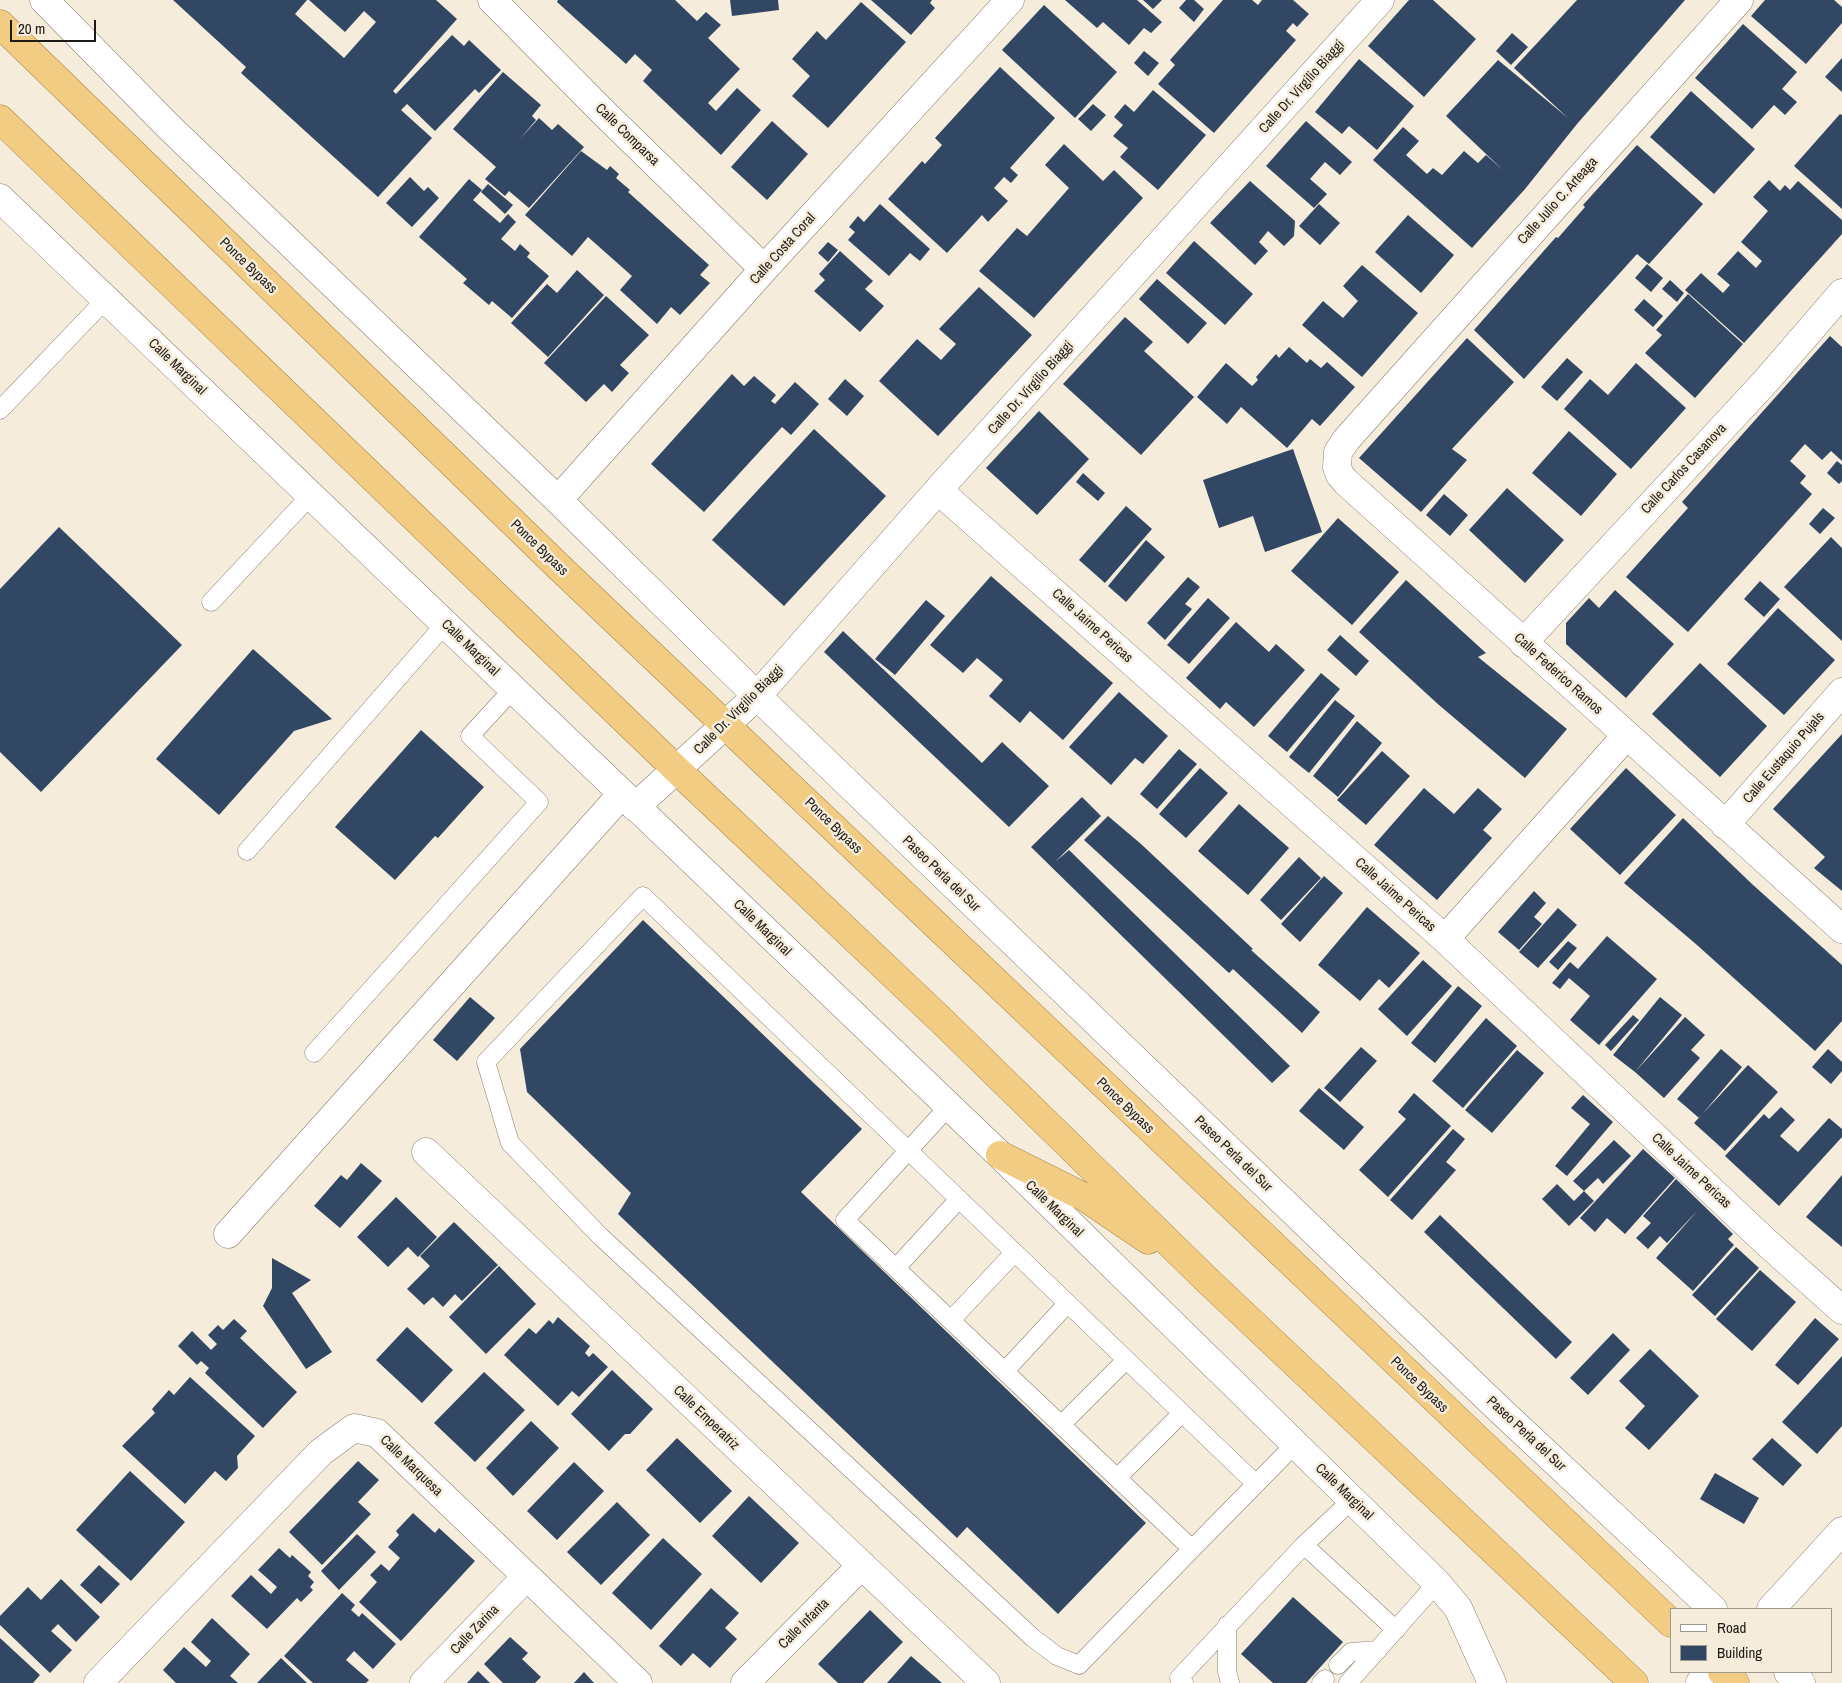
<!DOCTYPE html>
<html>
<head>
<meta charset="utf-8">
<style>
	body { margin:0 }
	#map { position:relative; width:1842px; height:1683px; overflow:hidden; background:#f5ecdc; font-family:"Archivo Narrow",sans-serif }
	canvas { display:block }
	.legend { position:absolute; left:1670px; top:1608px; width:162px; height:65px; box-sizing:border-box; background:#f5ecdc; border:1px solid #9f988c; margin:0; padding:6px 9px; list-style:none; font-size:15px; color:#1e1a15 }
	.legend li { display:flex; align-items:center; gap:10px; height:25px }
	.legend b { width:25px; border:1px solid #9f988c }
	.scale { position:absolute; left:10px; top:20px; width:86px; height:22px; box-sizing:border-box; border:2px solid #1e1a15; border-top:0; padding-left:6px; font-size:15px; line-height:18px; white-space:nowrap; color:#1e1a15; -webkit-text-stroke:4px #f5ecdc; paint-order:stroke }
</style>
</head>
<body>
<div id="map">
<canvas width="1842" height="1683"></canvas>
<ul class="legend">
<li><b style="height:6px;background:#fff"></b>Road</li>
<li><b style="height:14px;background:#314763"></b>Building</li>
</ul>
<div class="scale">20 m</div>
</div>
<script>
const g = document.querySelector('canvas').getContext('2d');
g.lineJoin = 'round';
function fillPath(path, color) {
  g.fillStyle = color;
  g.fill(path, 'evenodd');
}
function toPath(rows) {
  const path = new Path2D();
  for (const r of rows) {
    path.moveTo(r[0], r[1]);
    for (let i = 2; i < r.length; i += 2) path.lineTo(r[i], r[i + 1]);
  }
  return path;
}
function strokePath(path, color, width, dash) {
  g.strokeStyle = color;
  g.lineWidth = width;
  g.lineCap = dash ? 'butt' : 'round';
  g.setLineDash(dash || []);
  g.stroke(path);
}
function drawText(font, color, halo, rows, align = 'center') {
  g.font = font + ' "Archivo Narrow",sans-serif';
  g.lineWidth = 5;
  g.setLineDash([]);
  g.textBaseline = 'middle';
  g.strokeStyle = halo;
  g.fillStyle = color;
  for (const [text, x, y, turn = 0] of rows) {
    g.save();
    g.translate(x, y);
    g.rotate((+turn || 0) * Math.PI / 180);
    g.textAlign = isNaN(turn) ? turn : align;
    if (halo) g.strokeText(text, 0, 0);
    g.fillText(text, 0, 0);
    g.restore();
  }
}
const building = toPath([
	[173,0,307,0,295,14,344,58,376,22,364,11,345,32,309,0,436,0,457,19,393,91,396,94,452,35,464,46,469,40,501,70,479,93,475,89,435,131,407,104,401,110,432,138,378,197,241,73,246,67],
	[558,0,675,0,697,21,706,12,721,25,708,38,740,69,708,103,716,111,737,88,761,110,721,155,643,81,652,70,635,54,626,64,557,2],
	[730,0,778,0,779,10,732,16],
	[871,0,932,0,930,3,935,8,911,35],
	[1065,0,1137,0,1162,22,1151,33,1144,28,1129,45,1103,22,1097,28],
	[1143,0,1162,0,1153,9],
	[1186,0,1194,0,1204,9,1194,22,1179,8],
	[1223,0,1252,0,1258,5,1262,0,1293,0,1309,14,1297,27,1293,23,1286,31,1296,40,1214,133,1158,84,1175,65,1170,60],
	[1409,0,1433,0,1476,39,1424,97,1368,46],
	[1577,0,1685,0,1577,124,1525,189,1472,248,1373,160,1403,127,1419,141,1406,155,1427,174,1433,168,1442,175,1464,151,1478,163,1486,155,1504,171,1446,116,1498,60,1568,118,1514,68],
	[1765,0,1834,0,1842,7,1842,23,1806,64,1751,16],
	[861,2,906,42,828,128,792,96,810,76,792,59,817,31,826,40],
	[1044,5,1117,72,1075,118,1002,50],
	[1743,24,1797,72,1782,89,1797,102,1785,115,1774,105,1752,129,1695,78],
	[1512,33,1528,47,1511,65,1496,51],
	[1144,51,1159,63,1148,76,1134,63],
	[1842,58,1842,92,1825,77],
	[1359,59,1414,106,1377,150,1349,126,1342,134,1315,112],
	[1000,67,1055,118,1010,168,1018,175,1011,183,1004,177,994,188,1008,201,988,222,982,215,947,253,888,199,922,161,925,164,942,145,935,138],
	[503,72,541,105,532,116,536,120,520,139,539,118,552,130,558,124,584,147,529,208,509,191,505,196,485,179,496,167,453,129],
	[1153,90,1206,135,1158,190,1120,157,1128,148,1113,136,1123,125,1114,117,1125,104,1134,112],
	[1691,91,1755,149,1714,194,1650,137],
	[1093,104,1106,115,1091,131,1078,119],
	[1840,114,1842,115,1842,209,1794,166],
	[772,121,808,154,767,200,731,167],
	[1306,121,1352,162,1340,175,1325,162,1310,179,1327,194,1314,208,1266,166],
	[1064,144,1103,181,1114,170,1143,198,1034,318,979,271,1017,228,1027,236,1069,188,1045,165],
	[1637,145,1703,204,1649,264,1637,254,1524,379,1474,330,1556,237,1558,238,1585,207,1583,205],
	[581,151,607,170,610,166,619,174,616,178,630,190,628,192,709,265,700,275,710,283,680,315,671,307,657,324,620,290,632,276,588,237,572,256,525,215],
	[410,177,424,191,428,187,439,198,412,227,386,203],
	[469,179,482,190,473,200,500,223,508,214,516,222,501,239,515,251,520,244,530,253,527,257,549,276,512,318,492,301,489,305,463,283,467,279,419,237],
	[1769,180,1780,191,1785,185,1790,190,1798,181,1842,220,1842,234,1744,343,1685,290,1701,273,1723,293,1730,285,1717,274,1738,251,1756,268,1762,261,1741,242,1768,211,1753,197],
	[1250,181,1295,221,1294,236,1284,246,1268,231,1259,242,1268,251,1255,265,1210,223],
	[488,184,513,205,505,214,481,192],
	[880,204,930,249,920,261,910,253,889,276,848,240,855,232,849,227,858,216,864,222],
	[1319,204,1340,223,1320,245,1299,226],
	[1408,215,1454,255,1421,293,1375,252],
	[1194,241,1253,294,1225,325,1166,273],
	[828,242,838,250,828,262,818,253],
	[840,251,873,281,865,289,884,306,860,332,814,291,825,280,819,274],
	[1647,264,1663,278,1651,292,1635,278],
	[1362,265,1418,313,1362,377,1302,325,1323,301,1343,318,1358,301,1343,286],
	[577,270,604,295,548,357,511,323,547,284,557,293],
	[1157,279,1207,323,1188,344,1139,299],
	[1670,280,1684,293,1677,302,1662,289],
	[979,287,1032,335,938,436,879,381,917,339,941,360,956,344,939,329],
	[1688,294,1743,344,1695,398,1645,353,1662,335,1656,330],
	[606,296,649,335,620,365,629,373,612,392,604,384,586,402,544,363],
	[1644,299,1663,316,1653,327,1634,310],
	[1125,317,1153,342,1144,351,1194,397,1141,455,1063,384],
	[1830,336,1842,347,1842,461,1831,451,1822,460,1805,444,1790,461,1806,476,1800,483,1812,494,1688,632,1626,577,1688,508,1682,502],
	[1467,338,1514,382,1452,449,1467,460,1421,512,1359,458],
	[1289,347,1307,363,1310,359,1321,368,1327,362,1355,387,1320,426,1312,419,1287,448,1241,407,1227,424,1197,397,1226,363,1252,386,1258,380,1256,377,1276,354,1279,358],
	[1567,358,1583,372,1557,401,1541,387],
	[1636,363,1686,408,1631,469,1564,409,1590,379,1608,395],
	[732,374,744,386,754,376,776,395,771,401,775,404,795,382,819,404,791,435,782,427,704,512,651,464],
	[845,379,864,396,847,416,828,399],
	[1039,411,1089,459,1037,515,986,468],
	[814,429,886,496,784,606,712,540],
	[1569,431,1617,474,1581,516,1532,473],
	[1293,449,1322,532,1265,552,1253,516,1219,528,1203,480],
	[1837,461,1842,465,1842,481,1839,484,1827,473],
	[1083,473,1105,493,1098,501,1076,482],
	[1507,488,1564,540,1525,583,1469,530],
	[1444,494,1468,515,1450,536,1426,515],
	[1126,506,1152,529,1105,583,1079,560],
	[1823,508,1835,518,1820,534,1809,524],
	[1338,518,1399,572,1352,625,1291,571],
	[59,527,182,645,41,792,0,752,0,589],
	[1831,537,1842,548,1842,641,1784,587],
	[1146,540,1165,557,1126,602,1108,586],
	[991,576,1113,683,1063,740,1030,711,1020,723,989,696,1003,680,977,658,963,673,930,645],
	[1188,577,1200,587,1185,604,1192,609,1165,640,1147,623],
	[1406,580,1486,653,1478,657,1567,729,1525,778,1439,705,1359,632],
	[1760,581,1780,599,1764,617,1744,599],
	[1615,590,1674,644,1626,698,1566,644,1566,623,1589,598,1599,608],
	[1208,598,1230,618,1189,664,1167,645],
	[926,600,945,616,895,675,875,659],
	[1778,608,1835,660,1784,715,1727,664],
	[1236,622,1269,652,1276,644,1305,670,1254,727,1226,702,1220,709,1186,678],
	[843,631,982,763,1002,742,1049,786,1009,827,824,652],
	[1340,635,1369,661,1356,676,1327,650],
	[253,649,332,719,294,731,219,815,156,759],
	[1700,663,1767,726,1720,777,1652,714],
	[1321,673,1340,689,1287,752,1268,736],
	[1119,692,1168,736,1143,764,1135,758,1111,785,1069,747],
	[1335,700,1355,716,1309,773,1289,757],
	[1357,721,1382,743,1338,797,1313,776],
	[421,730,484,787,438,838,435,836,395,880,335,827],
	[1842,734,1842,891,1814,868,1825,857,1773,809],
	[1179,749,1197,764,1157,809,1140,794],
	[1382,751,1410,776,1366,825,1337,800],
	[1200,768,1228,793,1186,838,1159,814],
	[1626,768,1676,815,1620,875,1570,829],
	[1424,788,1454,814,1478,788,1502,809,1483,830,1492,838,1437,900,1374,845],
	[1082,797,1101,816,1055,862,1069,850,1290,1066,1272,1083,1031,847],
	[1239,804,1289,848,1248,895,1198,851],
	[1108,816,1141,844,1253,949,1251,950,1320,1012,1302,1033,1233,969,1229,973,1084,840],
	[1683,818,1752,884,1842,965,1842,1021,1815,1051,1697,945,1624,883],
	[1299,857,1321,878,1281,920,1260,900],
	[1324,876,1343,893,1300,942,1281,924],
	[1534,891,1546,903,1534,917,1542,924,1519,950,1498,932],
	[1367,907,1420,953,1389,988,1379,979,1360,1001,1318,965],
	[1558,908,1577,925,1538,968,1519,952],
	[643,920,862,1129,801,1192,1146,1523,1058,1614,967,1527,957,1538,618,1214,631,1193,527,1092,520,1049],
	[1607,936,1657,979,1599,1045,1570,1020,1590,996,1569,978,1560,989,1552,983,1570,962,1578,969],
	[1568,941,1577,948,1558,970,1549,962],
	[1423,960,1452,986,1407,1036,1378,1009],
	[1458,986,1482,1006,1435,1063,1411,1043],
	[470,997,495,1018,457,1061,433,1040],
	[1660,997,1682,1015,1635,1072,1613,1055],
	[1633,1015,1639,1020,1611,1051,1605,1045],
	[1685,1017,1705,1035,1691,1050,1700,1058,1664,1098,1635,1072],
	[1486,1018,1517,1046,1463,1108,1432,1081],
	[1361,1047,1377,1061,1340,1102,1324,1088],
	[1721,1049,1742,1067,1699,1118,1677,1099],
	[1828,1049,1842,1062,1842,1071,1831,1084,1812,1067],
	[1517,1050,1544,1073,1492,1133,1465,1110],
	[1748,1065,1778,1092,1725,1151,1694,1123],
	[1319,1088,1364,1127,1344,1150,1299,1111],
	[1414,1093,1451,1126,1388,1197,1359,1170,1406,1119,1398,1112],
	[1583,1095,1613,1122,1567,1176,1555,1166,1590,1124,1571,1108],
	[1781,1107,1795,1120,1780,1136,1798,1152,1829,1118,1842,1129,1842,1137,1779,1206,1725,1156,1764,1114,1769,1119],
	[1453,1129,1465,1139,1446,1162,1456,1170,1412,1220,1390,1200],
	[1614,1140,1631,1156,1603,1184,1598,1178,1584,1191,1573,1181],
	[1643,1149,1675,1178,1625,1234,1607,1218,1595,1232,1580,1218],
	[361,1163,382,1181,340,1228,314,1206,341,1175,347,1180],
	[1842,1175,1842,1247,1806,1217],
	[1676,1179,1733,1234,1728,1239,1734,1245,1693,1291,1656,1258,1698,1210,1667,1243,1660,1236,1648,1249,1636,1238,1651,1223,1643,1216],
	[1557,1184,1574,1201,1584,1191,1594,1201,1569,1226,1542,1199],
	[396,1197,437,1237,418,1257,408,1247,388,1267,357,1237],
	[1440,1215,1572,1342,1556,1359,1424,1232],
	[454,1222,498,1265,462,1301,455,1294,443,1307,433,1297,424,1305,407,1289,430,1266,420,1256],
	[1736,1247,1759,1268,1715,1316,1692,1295],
	[272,1258,311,1280,292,1293,332,1352,306,1369,263,1306,272,1288],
	[499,1266,536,1304,486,1354,449,1317],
	[1760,1270,1796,1302,1752,1351,1716,1319],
	[558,1317,590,1346,585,1353,589,1357,593,1353,608,1367,579,1397,572,1391,558,1406,504,1355,529,1328,536,1334,549,1320,553,1324],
	[1815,1318,1839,1339,1798,1385,1775,1365],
	[234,1319,247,1331,240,1338,297,1392,263,1428,205,1373,209,1368,201,1361,197,1365,178,1346,192,1331,211,1350,217,1344,208,1335,218,1325,223,1330],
	[407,1327,453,1370,422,1403,376,1360],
	[1613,1333,1630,1350,1588,1395,1570,1378],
	[1650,1349,1699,1396,1649,1450,1625,1428,1645,1406,1619,1381],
	[1842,1356,1842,1426,1817,1454,1782,1422],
	[612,1370,653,1409,630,1434,625,1434,609,1451,571,1414],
	[484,1372,525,1410,475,1462,434,1423],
	[190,1377,255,1436,237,1456,238,1468,226,1481,215,1471,185,1504,122,1446,155,1413,152,1409,169,1390,174,1395],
	[531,1421,559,1448,513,1496,486,1468],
	[677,1438,732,1491,700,1523,646,1470],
	[1772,1438,1802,1465,1783,1486,1752,1459],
	[358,1461,379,1480,358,1502,371,1514,322,1565,289,1532],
	[574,1462,604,1491,557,1540,527,1511],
	[130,1471,185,1522,131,1581,76,1530],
	[1715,1473,1759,1498,1744,1524,1700,1499],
	[749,1496,799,1543,761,1583,712,1536],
	[617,1502,650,1535,601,1585,567,1552],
	[413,1513,435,1533,439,1528,475,1561,401,1641,359,1602,377,1582,370,1575,381,1564,389,1571,400,1558,388,1547,399,1535,396,1531],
	[357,1534,376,1552,339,1590,321,1571],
	[663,1538,702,1574,651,1630,612,1593],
	[279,1548,290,1558,292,1555,311,1572,308,1576,314,1582,310,1587,313,1590,301,1602,297,1598,267,1629,231,1596,251,1575,271,1594,277,1587,258,1570],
	[99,1565,120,1584,101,1604,80,1585],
	[61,1579,100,1617,76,1642,58,1624,51,1631,72,1650,50,1673,0,1625,0,1616,28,1587,41,1600],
	[711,1588,739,1613,725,1628,737,1639,710,1668,693,1653,681,1666,659,1646],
	[342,1593,355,1605,351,1610,359,1617,362,1613,396,1644,373,1669,354,1651,346,1660,369,1680,366,1683,313,1683,284,1656],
	[1293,1597,1343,1642,1306,1683,1273,1683,1241,1654],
	[870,1610,903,1642,863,1683,838,1683,818,1664],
	[212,1618,250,1654,230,1676,238,1683,176,1683,163,1670,184,1647,206,1667,211,1661,191,1642],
	[510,1637,528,1653,522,1659,541,1677,535,1683,503,1683,484,1664],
	[0,1638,40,1675,33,1683,0,1683],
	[911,1656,942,1683,887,1683],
	[281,1658,307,1683,257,1683],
	[478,1671,490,1683,467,1683],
	[584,1672,594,1683,574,1683]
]);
const service = toPath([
	[0,410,106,299],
	[211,602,311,495],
	[247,851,445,624],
	[314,1053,539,802,470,736,513,689],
	[948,1107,845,1220,1192,1549],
	[896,1268,959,1199],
	[951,1320,1014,1253],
	[1005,1371,1067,1304],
	[1061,1425,1126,1360],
	[1117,1478,1181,1414],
	[1256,1484,643,896,486,1062,510,1143,600,1236,1033,1638,1057,1656,1079,1665,1192,1549,1256,1484,1295,1444],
	[1304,1545,1396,1630],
	[1227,1625,1227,1671,1230,1683],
	[1338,1665,1351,1652,1378,1650],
	[1184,1683,1179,1678,1304,1545,1352,1500],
	[1321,1683,1325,1679],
	[1348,1683,1437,1583]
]);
const minor = toPath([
	[44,0,169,127,558,500,757,696,1502,1412,1713,1609],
	[492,0,607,116,764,269],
	[1739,0,1346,440,1338,452,1337,467,1340,475,1346,482,1842,929],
	[0,198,1000,1155,1437,1583,1458,1608,1492,1683],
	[938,490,1445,939,1767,1243,1842,1310],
	[558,500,764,269,1010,0],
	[1523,643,1766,381,1842,293],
	[635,807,757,696,938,490,1380,0],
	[1725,825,1842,692],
	[1445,939,1626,736],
	[426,1152,986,1683],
	[228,1234,622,794],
	[1788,1672,1801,1683],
	[98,1683,321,1452,354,1428,377,1433,638,1683],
	[424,1683,526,1577],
	[745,1683,862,1565]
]);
const tertiary = toPath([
	[1771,1609,1842,1531],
	[1700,1683,1711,1672]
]);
const trunk = toPath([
	[0,24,560,568,1671,1623],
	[0,119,677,770,942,1021,1208,1281,1634,1683],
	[1000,1155,1086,1198,1148,1240],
	[1722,1672,1735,1683]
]);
const streetNames = [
	["Calle Dr. Virgilio Biaggi",1302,87,-48],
	["Calle Comparsa",627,135,44],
	["Calle Julio C. Arteaga",1558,201,-48],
	["Calle Costa Coral",783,249,-48],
	["Ponce Bypass",248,266,44],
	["Calle Marginal",177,367,44],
	["Calle Dr. Virgilio Biaggi",1031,388,-48],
	["Calle Carlos Casanova",1684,469,-47],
	["Ponce Bypass",539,548,44],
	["Calle Jaime Pericas",1092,626,42],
	["Calle Marginal",470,648,44],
	["Calle Federico Ramos",1558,674,42],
	["Calle Dr. Virgilio Biaggi",739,710,-45],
	["Calle Eustaquio Pujals",1784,758,-49],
	["Ponce Bypass",833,826,44],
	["Paseo Perla del Sur",941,874,44],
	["Calle Jaime Pericas",1395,895,42],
	["Calle Marginal",762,928,44],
	["Ponce Bypass",1125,1106,44],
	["Paseo Perla del Sur",1233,1154,44],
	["Calle Jaime Pericas",1691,1171,43],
	["Calle Marginal",1054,1209,44],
	["Ponce Bypass",1419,1385,44],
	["Calle Emperatriz",706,1418,44],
	["Paseo Perla del Sur",1526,1434,43],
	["Calle Marquesa",411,1466,44],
	["Calle Marginal",1344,1492,44],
	["Calle Infanta",804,1624,-45],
	["Calle Zarina",475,1630,-46]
];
fillPath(building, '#314763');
strokePath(service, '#888071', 19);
strokePath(minor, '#888071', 29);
strokePath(tertiary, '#888071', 29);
strokePath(trunk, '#a58648', 29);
strokePath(service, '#fff', 18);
strokePath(minor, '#fff', 28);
strokePath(tertiary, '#fff', 28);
strokePath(trunk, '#f2cc83', 28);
drawText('14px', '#1e1a15', '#f5ecdc', streetNames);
</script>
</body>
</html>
